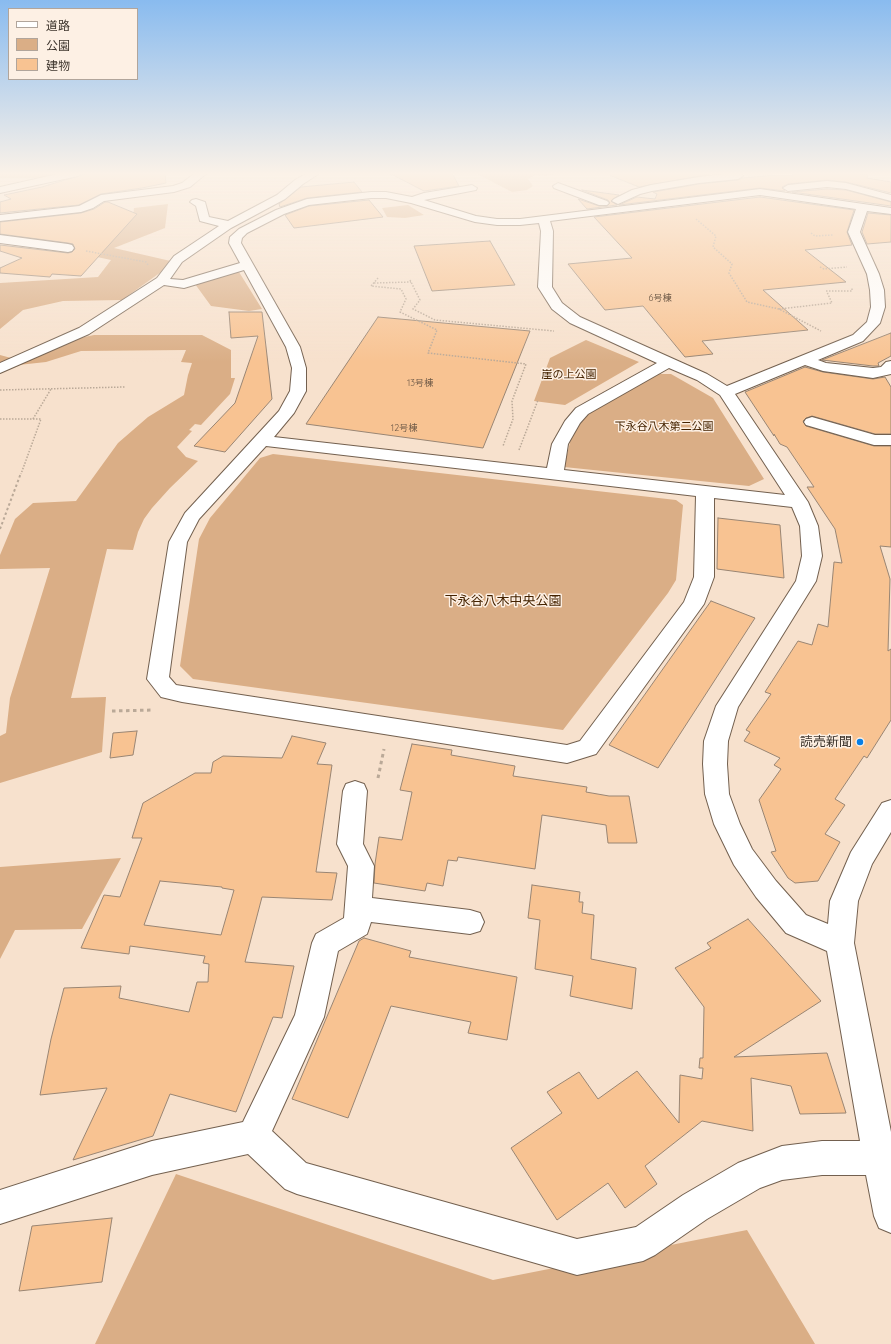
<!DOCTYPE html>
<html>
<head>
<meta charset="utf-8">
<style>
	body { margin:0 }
	#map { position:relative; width:891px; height:1344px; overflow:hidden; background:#f7e1cd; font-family:Quicksand,"Noto Sans JP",sans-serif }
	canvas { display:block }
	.legend { position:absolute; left:8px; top:8px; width:130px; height:72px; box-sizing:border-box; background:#fdf0e4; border:1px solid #b1a59b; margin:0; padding:5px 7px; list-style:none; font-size:12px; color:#3e352d }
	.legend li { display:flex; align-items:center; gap:8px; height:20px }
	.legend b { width:20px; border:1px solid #b1a59b }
</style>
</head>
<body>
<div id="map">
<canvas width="891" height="1344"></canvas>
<ul class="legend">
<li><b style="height:5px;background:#fff"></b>道路</li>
<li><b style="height:11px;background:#daae86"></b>公園</li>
<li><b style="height:11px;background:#f8c392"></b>建物</li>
</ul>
</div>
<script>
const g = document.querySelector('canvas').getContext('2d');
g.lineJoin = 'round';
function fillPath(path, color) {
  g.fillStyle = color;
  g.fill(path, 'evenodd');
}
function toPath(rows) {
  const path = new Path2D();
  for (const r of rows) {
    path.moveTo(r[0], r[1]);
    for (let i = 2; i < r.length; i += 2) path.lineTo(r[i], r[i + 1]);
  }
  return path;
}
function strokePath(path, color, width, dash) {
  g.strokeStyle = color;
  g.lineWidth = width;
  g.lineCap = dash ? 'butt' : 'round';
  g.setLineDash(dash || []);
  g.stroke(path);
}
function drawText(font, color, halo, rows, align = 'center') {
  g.font = font + ' Quicksand,"Noto Sans JP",sans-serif';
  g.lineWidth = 3;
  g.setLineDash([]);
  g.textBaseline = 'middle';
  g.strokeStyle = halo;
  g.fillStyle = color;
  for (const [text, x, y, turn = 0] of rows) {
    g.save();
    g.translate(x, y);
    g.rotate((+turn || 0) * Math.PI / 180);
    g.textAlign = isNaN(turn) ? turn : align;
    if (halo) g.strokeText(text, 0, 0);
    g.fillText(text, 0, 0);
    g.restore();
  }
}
const green = toPath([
	[0,173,71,173,53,178,0,178],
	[475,173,561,173,546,176,535,175,528,179,533,186,527,190,512,192],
	[168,204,165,228,114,248,175,262,122,300,63,301,23,310,0,329,0,283,98,277,111,260,9,238,55,221,133,217,134,208],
	[408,205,424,215,405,218,387,217,382,208],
	[239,272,262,309,249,311,211,306,195,284],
	[94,335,202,335,231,350,231,378,235,378,230,394,201,425,195,424,189,430,192,431,177,447,186,457,198,461,170,488,152,508,144,519,138,532,133,550,107,549,71,698,106,697,102,752,0,783,0,736,6,733,10,698,50,568,0,569,0,555,15,519,33,503,76,501,118,443,148,417,184,395,188,375,192,363,181,362,186,350,81,351,46,362,0,367,0,355,11,358,52,344],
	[586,340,639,362,565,405,534,401,550,358],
	[655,374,671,374,713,398,764,479,749,486,564,467,572,434,586,412],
	[273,454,676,500,683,505,676,580,668,593,563,730,193,679,180,666,199,539,210,518,260,458],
	[121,858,82,929,15,930,0,959,0,867],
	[176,1174,493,1280,747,1230,815,1344,95,1344]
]);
const building = toPath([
	[88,173,165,173,166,183,142,188,101,194,79,205,0,213,0,202,11,199,4,195,42,187,88,173],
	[389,173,452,173,459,186,424,191,389,173],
	[609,173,710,173,710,174,639,187,609,175,609,173],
	[793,173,854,173,868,175,867,178,891,182,891,193,846,182,827,180,788,184,782,187,785,191,760,188,619,205,637,197,655,199,657,194,653,192,699,184,738,180,742,178,776,175,793,175,793,173],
	[354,182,362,192,307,198,280,207,279,204,301,187,354,182],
	[827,189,846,190,891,202,891,206,792,192,827,189],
	[582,190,619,195,611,201,617,205,587,209,578,199,599,206,607,206,610,203,608,200,582,190],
	[760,197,854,210,847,232,852,245,805,250,846,282,763,290,808,330,702,341,713,354,685,357,643,306,605,310,568,264,632,258,594,217,760,197],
	[369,200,383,217,294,228,285,215,309,206,369,200],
	[105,202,108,202,137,214,81,276,52,274,50,277,0,273,0,268,22,258,0,251,0,245,68,253,72,252,75,249,73,244,68,243,0,234,0,222,81,213,94,209,105,202],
	[868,213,891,215,891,242,867,244,862,232,868,213],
	[490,241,515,285,432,291,414,246,490,241],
	[229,312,262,312,272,399,225,452,194,446,235,403,258,336,231,338,229,312],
	[378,317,530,331,483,448,306,424,378,317],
	[891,333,891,356,878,363,879,366,873,366,822,360,891,333],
	[805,367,823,372,873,379,885,377,891,387,891,434,875,434,812,416,806,418,803,421,806,426,874,446,891,446,891,547,880,546,890,579,888,651,891,649,891,720,867,758,864,756,835,799,845,805,825,834,840,842,818,881,795,883,788,878,771,852,776,851,759,800,781,769,774,765,780,758,744,741,750,732,746,730,771,694,765,692,798,641,812,645,818,624,828,627,834,562,842,563,835,529,807,487,814,487,787,447,780,444,774,434,774,436,745,392,805,367],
	[718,518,780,525,784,578,717,569,718,518],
	[711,601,755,618,658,768,609,745,711,601],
	[137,731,133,755,110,758,113,733,137,731],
	[292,736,326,743,317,764,332,765,316,872,337,873,332,900,262,897,245,962,294,966,282,1018,273,1017,236,1112,170,1094,153,1136,73,1160,107,1088,40,1095,51,1039,64,988,121,986,119,998,189,1012,197,982,208,982,209,964,203,963,205,956,130,946,129,954,81,948,104,895,120,897,142,838,132,838,143,803,195,773,211,773,213,762,223,756,282,758,292,736],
	[160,881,222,887,222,888,234,890,221,935,144,925,160,881],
	[412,744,452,750,451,755,515,766,513,776,587,787,586,792,609,796,629,796,637,843,608,843,606,825,542,815,535,869,458,857,457,861,448,860,443,886,427,883,425,891,374,883,375,864,379,837,402,840,412,792,400,790,412,744],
	[532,885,580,892,579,902,583,902,582,913,594,915,591,959,636,968,632,1009,570,996,573,976,535,969,540,920,528,918,532,885],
	[748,919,821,1001,734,1057,827,1053,846,1113,800,1114,791,1086,751,1078,753,1131,702,1121,645,1166,657,1184,625,1208,608,1183,557,1220,511,1148,562,1113,547,1092,579,1072,598,1099,637,1071,679,1123,680,1075,702,1079,703,1068,699,1068,700,1058,703,1058,704,1007,675,968,711,948,707,943,748,919],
	[364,938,411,951,409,957,517,977,507,1040,468,1033,471,1022,391,1006,348,1118,292,1099,359,941,364,938],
	[112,1218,102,1282,19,1291,32,1226,112,1218]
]);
const pathFar2 = toPath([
	[390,175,396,175,400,178],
	[696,219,716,236,713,247,732,264,729,273,747,302,779,309,821,331],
	[811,233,815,236,833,235],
	[86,251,146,262,148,265],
	[820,267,824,269,847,267],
	[378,278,371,286,401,289,406,299,400,312,437,330,428,353,526,364,512,401,513,419,503,446],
	[410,280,420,300,413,309,435,320,554,331],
	[374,283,411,282],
	[826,291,852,291,852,288],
	[779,309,832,303,827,292],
	[0,390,125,387],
	[0,419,41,419,21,474],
	[33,419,51,389],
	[519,450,538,400]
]);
const pathFar1 = toPath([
	[0,529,21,473]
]);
const path = toPath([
	[112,711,153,710],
	[378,778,384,749]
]);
const minor = toPath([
	[62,173,83,173,78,176,0,193,0,187,62,173],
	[195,173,207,173,190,187,174,192,104,201,93,208,81,212,0,221,0,215,79,206,101,195,173,186,182,183,195,173],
	[307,173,320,173,303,184,285,199,231,228,182,262,170,279,183,280,240,263,229,243,230,237,239,229,276,210,307,199,371,192,386,192,412,197,424,193,472,185,477,188,476,190,424,200,476,216,497,219,520,219,760,189,891,208,891,214,867,211,860,232,879,274,884,290,885,307,880,323,863,341,818,360,826,363,873,368,881,367,886,362,891,361,891,374,873,378,823,371,805,365,735,394,808,502,818,526,822,556,816,581,738,707,728,741,727,764,729,794,740,824,752,849,776,881,806,915,828,924,830,901,851,852,882,803,891,800,891,832,872,864,858,901,854,943,891,1132,891,1233,879,1228,874,1216,866,1175,822,1175,782,1180,760,1188,707,1219,655,1255,643,1261,577,1275,297,1194,285,1189,248,1154,152,1175,0,1224,0,1190,152,1141,243,1122,295,1015,312,943,316,934,344,918,348,866,337,844,343,791,346,784,355,781,364,784,367,791,363,844,374,866,372,898,470,910,480,913,484,922,480,931,470,934,371,922,367,934,338,951,324,1017,272,1131,306,1163,577,1239,636,1227,683,1195,738,1163,782,1146,822,1141,860,1141,827,951,786,933,756,897,734,865,714,824,705,794,703,764,704,741,716,706,796,581,802,556,800,526,792,507,714,498,714,577,704,604,596,754,567,763,182,702,161,697,147,679,169,542,185,513,279,411,290,391,292,368,286,347,244,270,184,288,164,285,89,334,0,373,0,363,79,328,157,278,174,256,219,226,200,221,196,206,190,202,192,200,196,199,205,202,209,217,228,221,277,195,295,180,307,173],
	[760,195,856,209,848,232,867,274,870,290,871,307,867,322,853,335,727,386,707,374,580,317,562,303,552,287,553,231,550,221,760,195],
	[371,198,386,198,411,203,475,222,497,225,520,225,539,223,541,231,538,287,552,309,570,323,657,363,576,408,565,421,552,444,547,468,274,437,294,413,306,391,306,368,300,347,241,243,242,238,247,233,284,214,309,205,371,198],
	[669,368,697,380,720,395,785,495,564,470,568,444,580,423,588,414,669,368],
	[266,446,696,496,694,577,684,602,580,741,567,745,176,685,169,677,187,542,199,519,266,446],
	[733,173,742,174,743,176,738,179,699,183,652,191,640,194,618,204,612,201,614,199,632,190,651,185,699,177,733,173],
	[827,181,846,183,891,195,891,201,846,189,827,187,788,191,783,188,788,185,827,181],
	[558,183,607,201,609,203,607,205,599,205,554,188,553,186,558,183],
	[0,235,68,244,72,245,74,248,72,251,68,252,0,243,0,235],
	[812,417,875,435,891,435,891,445,874,445,806,425,804,422,806,419,812,417]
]);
const markers = [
	[860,742,4,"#087fe6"]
];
const farNumbernames = [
	["6号棟",660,298],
	["13号棟",420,383],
	["12号棟",404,428]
];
const farParknames = [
	["崖の上公園",569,375],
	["下永谷八木第二公園",664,427]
];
const parkNames = [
	["下永谷八木中央公園",503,601]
];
const poiNames = [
	["読売新聞",852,742]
];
fillPath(green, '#daae86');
fillPath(building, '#f8c392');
strokePath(building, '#998573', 1);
strokePath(minor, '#73604f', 2);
strokePath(pathFar2, '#baa998', 1.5, [1.5, 1.5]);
strokePath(pathFar1, '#baa998', 2, [2.5, 2.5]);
strokePath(path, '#baa998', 3, [3.5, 3.5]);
fillPath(minor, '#fff');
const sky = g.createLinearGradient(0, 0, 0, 362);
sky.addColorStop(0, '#89bbef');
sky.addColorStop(0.48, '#fbf2e8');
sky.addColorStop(1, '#fbf2e800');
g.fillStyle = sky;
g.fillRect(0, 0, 891, 362);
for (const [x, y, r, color] of markers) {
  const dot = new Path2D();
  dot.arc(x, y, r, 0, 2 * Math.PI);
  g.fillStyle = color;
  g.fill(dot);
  strokePath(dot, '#fdf0e4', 1.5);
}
drawText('9px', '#6c5846', null, farNumbernames);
drawText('11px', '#452300', '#fdf0e4', farParknames);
drawText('13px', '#452300', '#fdf0e4', parkNames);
drawText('13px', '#3e352d', '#fdf0e4', poiNames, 'right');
</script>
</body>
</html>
